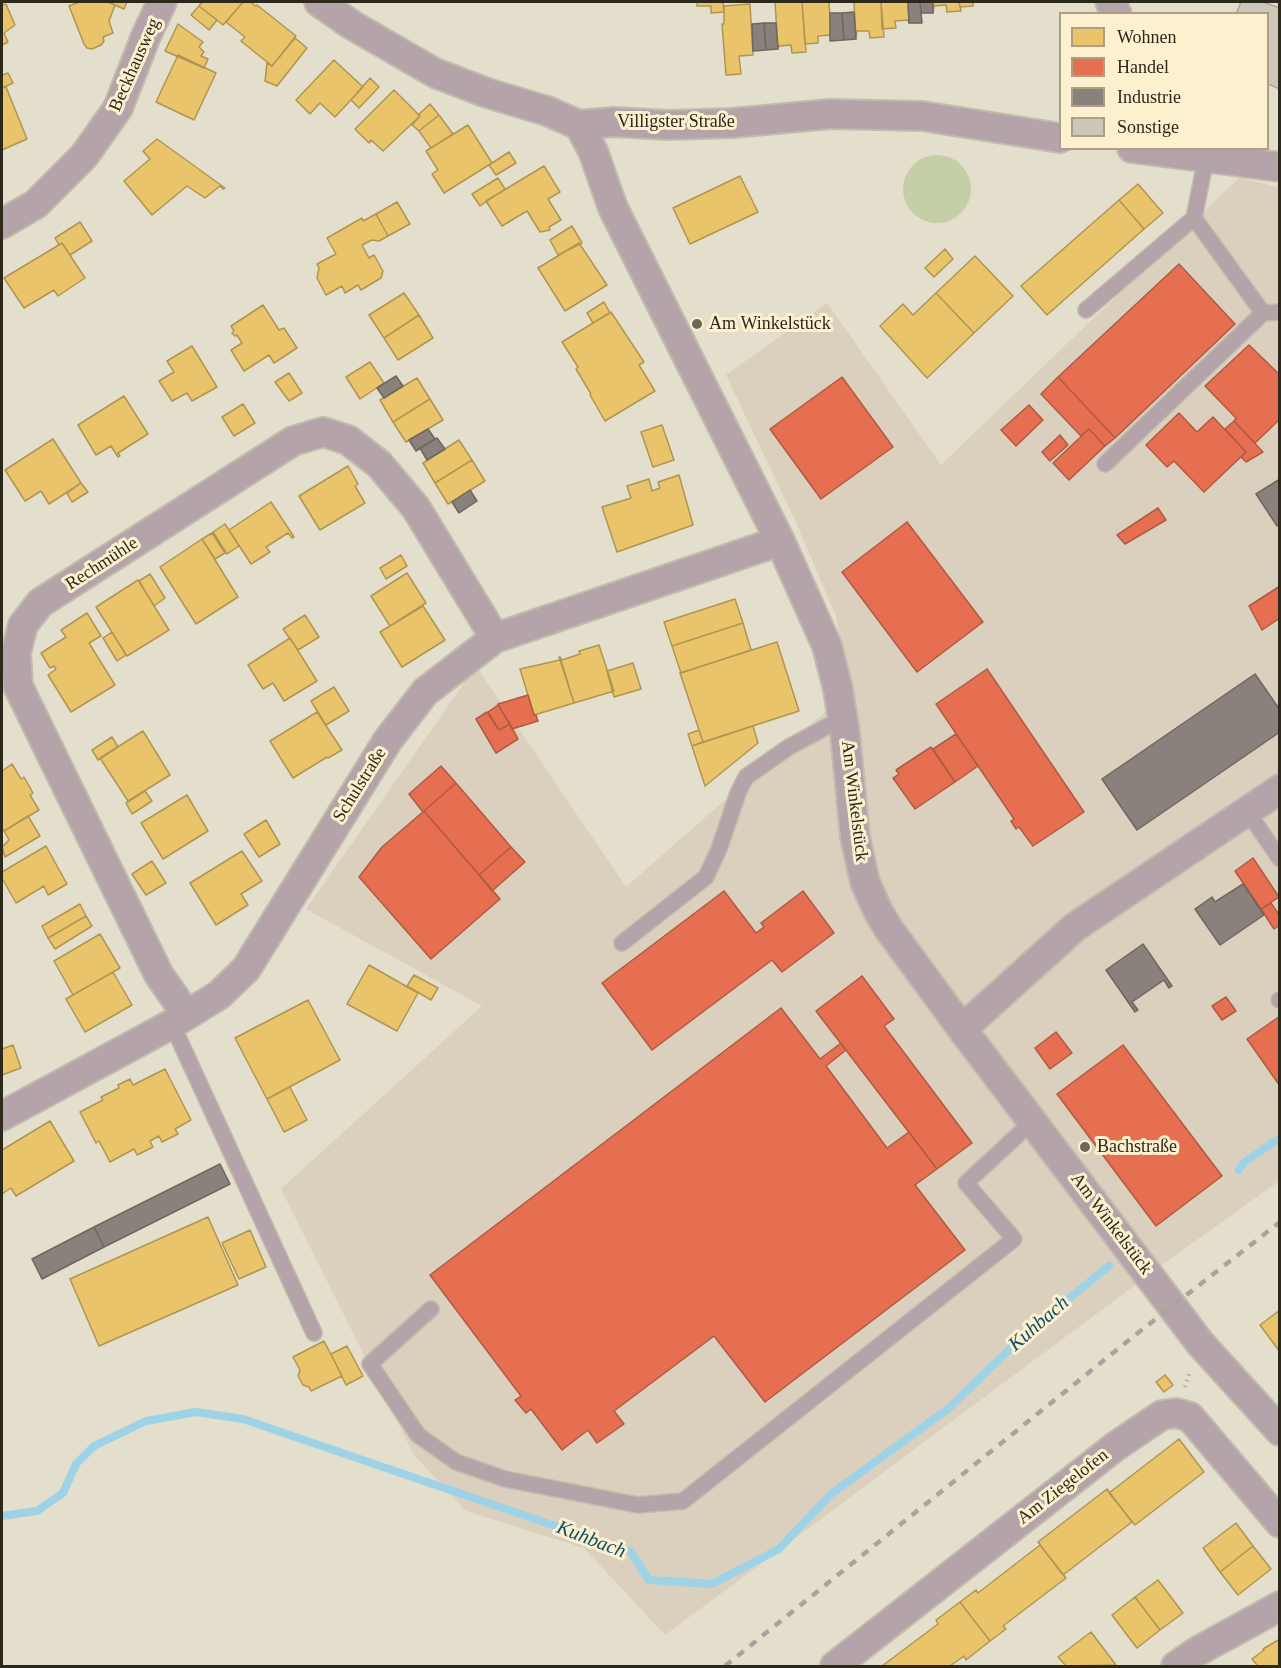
<!DOCTYPE html>
<html>
<head>
<meta charset="utf-8">
<style>
	body { margin:0 }
	#map { position:relative; width:1281px; height:1668px; overflow:hidden; background:#e4decc; font-family:Georgia,serif }
	canvas { display:block }
	.frame { position:absolute; inset:0; border:3px solid #2c281b; pointer-events:none }
	.legend { position:absolute; left:1059px; top:12px; width:210px; height:138px; box-sizing:border-box; background:#fcf0ce; border:2px solid #a9a086; margin:0; padding:8px 10px; list-style:none; font-size:18px; color:#2c281b }
	.legend li { display:flex; align-items:center; gap:12px; height:30px }
	.legend b { width:30px; border:2px solid #a9a086 }
</style>
</head>
<body>
<div id="map">
<canvas width="1281" height="1668"></canvas>
<div class="frame"></div>
<ul class="legend">
<li><b style="height:16px;background:#e9c46a"></b>Wohnen</li>
<li><b style="height:16px;background:#e76f51"></b>Handel</li>
<li><b style="height:16px;background:#8a817c"></b>Industrie</li>
<li><b style="height:16px;background:#cec7b9"></b>Sonstige</li>
</ul>
</div>
<script>
const g = document.querySelector('canvas').getContext('2d');
g.lineJoin = 'round';
function fillPath(path, color) {
  g.fillStyle = color;
  g.fill(path, 'evenodd');
}
function toPath(rows) {
  const path = new Path2D();
  for (const r of rows) {
    if (r.length === 3) {
      path.moveTo(r[0] + r[2], r[1]);
      path.arc(r[0], r[1], r[2], 0, 2 * Math.PI);
      continue;
    }
    path.moveTo(r[0], r[1]);
    for (let i = 2; i < r.length; i += 2) path.lineTo(r[i], r[i + 1]);
  }
  return path;
}
function strokePath(path, color, width, dash) {
  g.strokeStyle = color;
  g.lineWidth = width;
  g.lineCap = dash ? 'butt' : 'round';
  g.setLineDash(dash || []);
  g.stroke(path);
}
function drawText(font, color, halo, rows, align = 'center') {
  g.font = font + ' Georgia,serif';
  g.lineWidth = 6;
  g.setLineDash([]);
  g.textBaseline = 'middle';
  g.strokeStyle = halo;
  g.fillStyle = color;
  for (const [text, x, y, turn = 0] of rows) {
    g.save();
    g.translate(x, y);
    g.rotate((+turn || 0) * Math.PI / 180);
    g.textAlign = isNaN(turn) ? turn : align;
    if (halo) g.strokeText(text, 0, 0);
    g.fillText(text, 0, 0);
    g.restore();
  }
}
const commercial = toPath([
	[1239,178,1279,187,1279,1181,1166,1262,665,1635,584,1548,466,1511,414,1455,281,1189,482,1006,306,909,476,666,626,887,850,690,836,616,794,518,726,375,827,303,941,465]
]);
const green = toPath([
	[937,189,34]
]);
const homes = toPath([
	[79,2,108,2,115,5,109,21,113,33,103,37,104,41,101,45,92,49,87,48,84,44,69,6,79,2],
	[108,2,127,2,124,9,108,2],
	[202,2,243,2,223,25,199,6,202,2],
	[243,2,250,2,256,6,257,5,296,36,272,66,241,41,245,37,226,22,243,2],
	[697,2,723,2,724,12,711,13,711,6,697,6,697,2],
	[775,2,802,2,806,52,792,53,791,45,779,46,778,49,775,2],
	[802,2,829,2,831,35,818,36,818,43,805,44,802,2],
	[854,2,881,2,884,37,870,38,869,31,857,31,856,39,854,2],
	[881,2,908,2,909,23,908,20,895,21,896,28,882,29,881,2],
	[933,2,959,2,961,11,947,12,946,5,934,6,933,13,933,2],
	[959,2,973,2,973,6,960,7,959,2],
	[6,4,15,25,4,33,8,42,2,45,2,5,6,4],
	[750,4,753,55,739,56,741,74,726,75,722,24,724,24,724,6,750,4],
	[199,6,217,20,209,30,191,15,199,6],
	[178,24,203,42,199,47,204,52,201,56,208,59,204,68,165,51,178,24],
	[295,38,307,48,277,86,265,81,267,63,272,66,295,38],
	[178,55,216,73,194,120,156,102,178,55],
	[334,60,363,87,335,117,320,103,310,114,296,100,334,60],
	[8,73,13,83,2,88,2,75,8,73],
	[370,78,379,87,359,108,351,100,370,78],
	[6,87,27,139,2,150,2,88,6,87],
	[394,90,420,116,383,151,371,140,369,143,355,129,394,90],
	[430,104,439,115,419,131,412,125,420,116,418,115,430,104],
	[439,115,453,134,431,148,419,131,439,115],
	[468,125,492,163,444,193,432,174,438,170,426,151,468,125],
	[157,139,225,188,223,189,220,186,205,198,187,186,152,215,124,181,150,159,143,151,157,139],
	[509,152,516,163,496,175,489,165,509,152],
	[544,166,560,192,548,199,561,220,549,227,550,230,540,232,527,211,502,226,486,201,544,166],
	[740,176,758,212,690,244,673,208,740,176],
	[498,178,505,189,480,206,472,194,498,178],
	[1138,184,1163,213,1144,229,1119,200,1138,184],
	[1119,200,1144,229,1047,315,1021,286,1119,200],
	[397,202,410,224,388,236,376,214,397,202],
	[376,214,388,236,379,241,372,240,362,245,369,258,374,255,383,271,381,278,361,290,358,285,345,293,342,286,326,295,317,278,319,268,317,264,336,254,327,238,362,218,363,221,376,214],
	[80,222,92,241,70,255,62,243,59,245,55,238,80,222],
	[572,226,582,243,558,255,550,240,572,226],
	[62,243,85,278,58,296,54,290,24,308,4,278,62,243],
	[579,243,607,285,565,311,538,268,579,243],
	[945,249,953,259,934,277,925,268,945,249],
	[975,256,1013,296,974,333,936,293,975,256],
	[404,293,419,315,384,338,369,315,404,293],
	[936,293,974,333,927,378,880,326,903,304,913,315,936,293],
	[604,302,610,313,593,323,587,313,604,302],
	[263,305,279,330,284,328,297,348,274,363,269,355,244,371,231,350,242,343,237,335,235,336,232,333,234,331,231,326,263,305],
	[611,312,644,362,639,365,655,391,605,421,590,395,591,394,576,369,578,367,562,342,611,312],
	[419,315,433,338,398,360,384,338,419,315],
	[192,346,217,387,192,401,187,393,172,401,159,381,174,372,167,361,192,346],
	[370,362,384,383,360,399,346,377,370,362],
	[289,373,302,393,289,401,275,382,289,373],
	[417,378,430,399,393,422,380,400,417,378],
	[124,396,148,434,118,453,120,456,118,457,111,446,96,455,78,425,124,396],
	[430,399,443,420,406,442,393,422,430,399],
	[243,404,255,423,234,436,222,417,243,404],
	[662,425,674,460,653,467,641,432,662,425],
	[53,439,81,483,49,504,41,491,25,501,5,470,53,439],
	[459,440,472,460,435,483,423,463,459,440],
	[472,460,485,481,448,504,435,483,472,460],
	[348,466,358,484,355,486,365,503,320,530,299,496,348,466],
	[679,475,693,525,617,552,602,507,631,498,627,486,649,479,652,491,660,488,658,482,679,475],
	[81,483,88,492,72,502,67,493,81,483],
	[271,502,294,537,292,538,288,533,266,547,270,552,251,564,229,530,271,502],
	[225,524,239,546,227,554,213,532,225,524],
	[212,533,225,553,215,559,202,539,212,533],
	[202,539,238,597,196,624,160,567,202,539],
	[401,555,407,566,386,579,380,568,401,555],
	[407,573,426,603,390,626,371,596,407,573],
	[150,574,165,598,154,606,139,581,150,574],
	[138,580,169,630,127,656,96,607,138,580],
	[735,599,743,623,672,646,664,622,735,599],
	[423,606,445,640,402,667,380,632,423,606],
	[87,613,101,636,89,643,115,685,71,712,48,675,56,669,54,666,50,668,41,653,66,637,61,630,87,613],
	[305,615,319,637,298,650,283,629,305,615],
	[743,623,751,650,681,673,672,646,743,623],
	[112,632,126,655,117,661,103,638,112,632],
	[290,638,317,681,284,701,273,683,263,689,248,665,290,638],
	[777,642,799,711,703,742,680,673,777,642],
	[599,645,614,691,574,703,560,657,562,660,580,654,579,651,599,645],
	[559,657,574,703,534,715,520,669,560,660,559,657],
	[633,663,641,689,614,697,607,671,633,663],
	[334,687,349,711,326,725,311,701,334,687],
	[317,712,342,750,328,758,327,757,293,778,270,741,317,712],
	[753,726,758,743,705,786,692,746,753,726],
	[699,730,703,742,692,746,688,734,699,730],
	[143,731,170,775,128,801,100,758,143,731],
	[112,737,118,747,98,760,92,750,112,737],
	[12,764,21,779,24,777,33,793,30,795,39,810,4,831,2,828,2,771,12,764],
	[145,791,152,801,132,814,126,803,145,791],
	[187,795,208,831,163,859,141,823,187,795],
	[28,816,40,836,5,857,2,847,9,840,4,831,28,816],
	[266,820,280,844,259,857,244,834,266,820],
	[46,846,67,884,48,895,44,886,16,903,2,878,2,872,46,846],
	[242,851,262,881,241,894,248,905,216,925,190,883,242,851],
	[152,861,166,883,146,895,132,874,152,861],
	[80,904,86,916,48,938,42,926,80,904],
	[86,916,92,926,55,949,48,938,86,916],
	[100,934,120,968,73,995,54,961,100,934],
	[369,965,418,993,397,1031,347,1004,369,965],
	[113,972,132,1005,85,1032,66,999,113,972],
	[414,975,438,988,431,1000,407,986,414,975],
	[308,1000,340,1060,267,1099,235,1038,308,1000],
	[13,1045,21,1068,2,1075,2,1049,13,1045],
	[165,1069,191,1120,175,1129,178,1134,162,1142,159,1136,150,1141,153,1147,137,1155,134,1149,110,1162,99,1141,96,1143,80,1112,103,1100,101,1097,119,1088,118,1085,130,1079,133,1085,165,1069],
	[290,1087,307,1120,284,1132,267,1099,290,1087],
	[50,1121,74,1161,16,1196,11,1188,2,1194,2,1150,50,1121],
	[208,1217,238,1285,99,1346,70,1279,208,1217],
	[250,1230,266,1267,239,1279,222,1243,250,1230],
	[1280,1310,1280,1352,1260,1325,1280,1310],
	[324,1341,342,1376,311,1391,309,1387,303,1385,298,1376,300,1370,293,1357,324,1341],
	[347,1346,363,1376,346,1385,331,1354,347,1346],
	[1165,1375,1173,1385,1164,1392,1156,1382,1165,1375],
	[1179,1439,1204,1472,1135,1525,1109,1493,1179,1439],
	[1107,1489,1132,1522,1063,1575,1038,1542,1107,1489],
	[1236,1523,1253,1546,1220,1572,1203,1548,1236,1523],
	[1040,1545,1066,1578,1003,1626,1006,1629,990,1641,960,1602,976,1590,978,1593,1040,1545],
	[1253,1546,1271,1569,1238,1595,1220,1572,1253,1546],
	[1158,1580,1183,1613,1160,1630,1135,1597,1158,1580],
	[1135,1597,1160,1630,1137,1648,1112,1615,1135,1597],
	[960,1602,990,1641,966,1660,964,1656,950,1666,882,1666,938,1624,936,1620,960,1602],
	[1091,1632,1116,1665,1066,1666,1058,1657,1091,1632],
	[1280,1639,1280,1666,1258,1666,1252,1659,1264,1650,1263,1649,1280,1639]
]);
const shops = toPath([
	[1179,264,1235,324,1115,438,1058,377,1179,264],
	[1249,345,1280,375,1280,419,1255,443,1234,421,1236,418,1205,386,1249,345],
	[842,377,893,447,821,499,770,429,842,377],
	[1058,377,1115,438,1105,446,1089,429,1081,436,1041,394,1058,377],
	[1029,405,1043,420,1016,446,1001,430,1029,405],
	[1179,413,1197,432,1213,417,1246,452,1204,492,1174,461,1167,467,1146,445,1179,413],
	[1234,421,1263,452,1246,462,1241,457,1246,452,1225,429,1234,421],
	[1089,429,1105,446,1069,480,1053,463,1089,429],
	[1060,435,1068,445,1050,461,1042,452,1060,435],
	[1158,508,1166,520,1125,544,1117,535,1158,508],
	[907,522,983,622,917,672,842,572,907,522],
	[1280,586,1280,618,1262,630,1249,606,1280,586],
	[987,669,1084,812,1033,846,1019,827,1016,829,1011,821,1014,819,936,704,987,669],
	[528,695,534,715,536,715,538,721,512,729,498,704,528,695],
	[498,705,510,724,499,730,488,712,498,705],
	[487,712,499,730,510,724,518,739,496,753,476,719,487,712],
	[956,734,978,766,955,782,933,749,956,734],
	[931,747,955,782,915,809,893,778,899,774,896,770,931,747],
	[441,766,456,783,423,812,409,794,441,766],
	[456,783,511,847,479,875,424,811,456,783],
	[424,811,500,899,431,959,359,877,382,847,424,811],
	[511,847,525,862,492,891,479,875,511,847],
	[1253,858,1279,897,1261,909,1235,871,1253,858],
	[724,891,756,933,764,927,761,923,803,891,834,933,782,972,772,960,652,1050,602,983,724,891],
	[1271,903,1280,916,1280,925,1274,929,1261,909,1271,903],
	[862,976,894,1019,884,1026,972,1143,937,1169,816,1011,862,976],
	[1226,997,1236,1011,1222,1020,1212,1006,1226,997],
	[781,1008,820,1059,841,1043,846,1050,826,1066,887,1148,909,1132,937,1169,915,1185,965,1250,765,1402,714,1336,614,1411,624,1424,597,1443,588,1430,562,1450,531,1409,526,1413,515,1400,521,1396,430,1275,781,1008],
	[1280,1016,1280,1086,1247,1039,1280,1016],
	[1056,1032,1072,1053,1050,1069,1035,1048,1056,1032],
	[1123,1045,1222,1176,1156,1226,1057,1094,1123,1045]
]);
const industry = toPath([
	[908,2,920,2,922,23,909,23,908,2],
	[920,2,933,2,933,13,921,13,920,2],
	[854,12,856,39,844,40,842,13,854,12],
	[830,13,842,13,844,40,830,41,830,13],
	[764,23,766,50,753,51,752,24,764,23],
	[764,23,776,23,778,49,766,50,764,23],
	[396,376,403,386,384,398,377,388,396,376],
	[428,429,435,439,416,451,409,440,428,429],
	[437,438,445,449,427,460,420,448,437,438],
	[1280,479,1280,524,1277,526,1256,494,1280,479],
	[470,490,477,501,459,513,452,502,470,490],
	[1255,674,1280,710,1280,732,1137,830,1102,779,1255,674],
	[1243,884,1264,915,1220,945,1195,909,1212,897,1215,902,1243,884],
	[1143,944,1172,986,1169,988,1164,980,1132,1002,1138,1010,1135,1012,1106,970,1143,944],
	[220,1164,230,1184,104,1247,94,1227,220,1164],
	[94,1227,104,1247,42,1279,32,1259,94,1227]
]);
const stream = toPath([
	[1239,1170,1243,1163,1280,1138],
	[2,1516,37,1511,63,1493,76,1464,94,1446,146,1421,196,1412,243,1419,631,1552,649,1580,712,1584,779,1549,831,1494,949,1408,1024,1335,1109,1266]
]);
const building = toPath([
	[1241,2,1263,2,1280,8,1280,89,1268,84,1268,14,1236,14,1241,2]
]);
const path = toPath([
	[1185,1387,1190,1371]
]);
const lane = toPath([
	[1086,310,1194,218,1206,158],
	[1263,313,1280,312],
	[1105,464,1263,313,1194,218],
	[1247,811,1280,859],
	[622,943,706,877,719,849,738,793,746,777,789,747,843,718],
	[1279,1000,1280,1000],
	[172,1024,314,1333],
	[431,1309,370,1364,418,1435,456,1462,505,1479,638,1505,683,1501,1014,1239,966,1183,1033,1121]
]);
const street = toPath([
	[319,2,352,25,435,73,487,93,547,111,579,125,613,122,668,125,732,123,830,114,922,116,1060,138],
	[1110,2,1117,14],
	[579,125,593,151,613,208,780,541,827,646,838,689,845,733,855,837,865,882,877,909,888,928,962,1029,1200,1343,1280,1431],
	[1132,148,1280,167],
	[2,224,36,204,84,156,118,108,146,36,162,2],
	[187,1015,159,975,18,686,16,653,23,625,40,603,293,441,323,432,348,440,379,464,416,508,495,638],
	[962,1029,1075,927,1280,789],
	[2,1116,172,1024,219,995,246,969,388,740,425,692,495,638,780,541],
	[835,1666,1116,1446,1162,1415,1176,1413,1190,1417,1280,1523],
	[1176,1666,1198,1651,1280,1606]
]);
const rail = toPath([
	[725,1666,1134,1336,1280,1222]
]);
const markers = [
	[697,324,6,"#6c6859"],
	[1085,1147,6,"#6c6859"]
];
const streetNames = [
	["Beckhausweg",135,65,-66],
	["Villigster Straße",676,122],
	["Rechmühle",102,564,-33],
	["Schulstraße",360,785,-58],
	["Am Winkelstück",854,801,83],
	["Am Winkelstück",1111,1224,53],
	["Am Ziegelofen",1063,1487,-38]
];
const poiNames = [
	["Am Winkelstück",709,324],
	["Bachstraße",1097,1147]
];
const waterNames = [
	["Kuhbach",1039,1324,-41],
	["Kuhbach",591,1540,21]
];
fillPath(commercial, '#dbcfbe');
fillPath(green, '#c4cea7');
fillPath(homes, '#e9c46a');
strokePath(homes, '#b09552', 1.5);
fillPath(shops, '#e76f51');
strokePath(shops, '#af5a41', 1.5);
fillPath(industry, '#8a817c');
strokePath(industry, '#6e665f', 1.5);
strokePath(stream, '#9dd2e7', 8);
fillPath(building, '#cec7b9');
strokePath(building, '#afa89a', 1.5);
strokePath(lane, '#c1bcae', 18);
strokePath(street, '#c1bcae', 32);
strokePath(path, '#b5aaaa', 4, [1.5, 4.5]);
strokePath(lane, '#b4a4aa', 15);
strokePath(street, '#b4a4aa', 28);
strokePath(rail, '#aaa29d', 4.5, [8, 8]);
for (const [x, y, r, color] of markers) {
  const dot = new Path2D();
  dot.arc(x, y, r, 0, 2 * Math.PI);
  g.fillStyle = color;
  g.fill(dot);
  strokePath(dot, '#fcf0ce', 2);
}
drawText('18px', '#2c281b', '#fcf0ce', streetNames);
drawText('18px', '#2c281b', '#fcf0ce', poiNames, 'left');
drawText('italic 20px', '#0d4e67', '#fcf0ce', waterNames);
</script>
</body>
</html>
